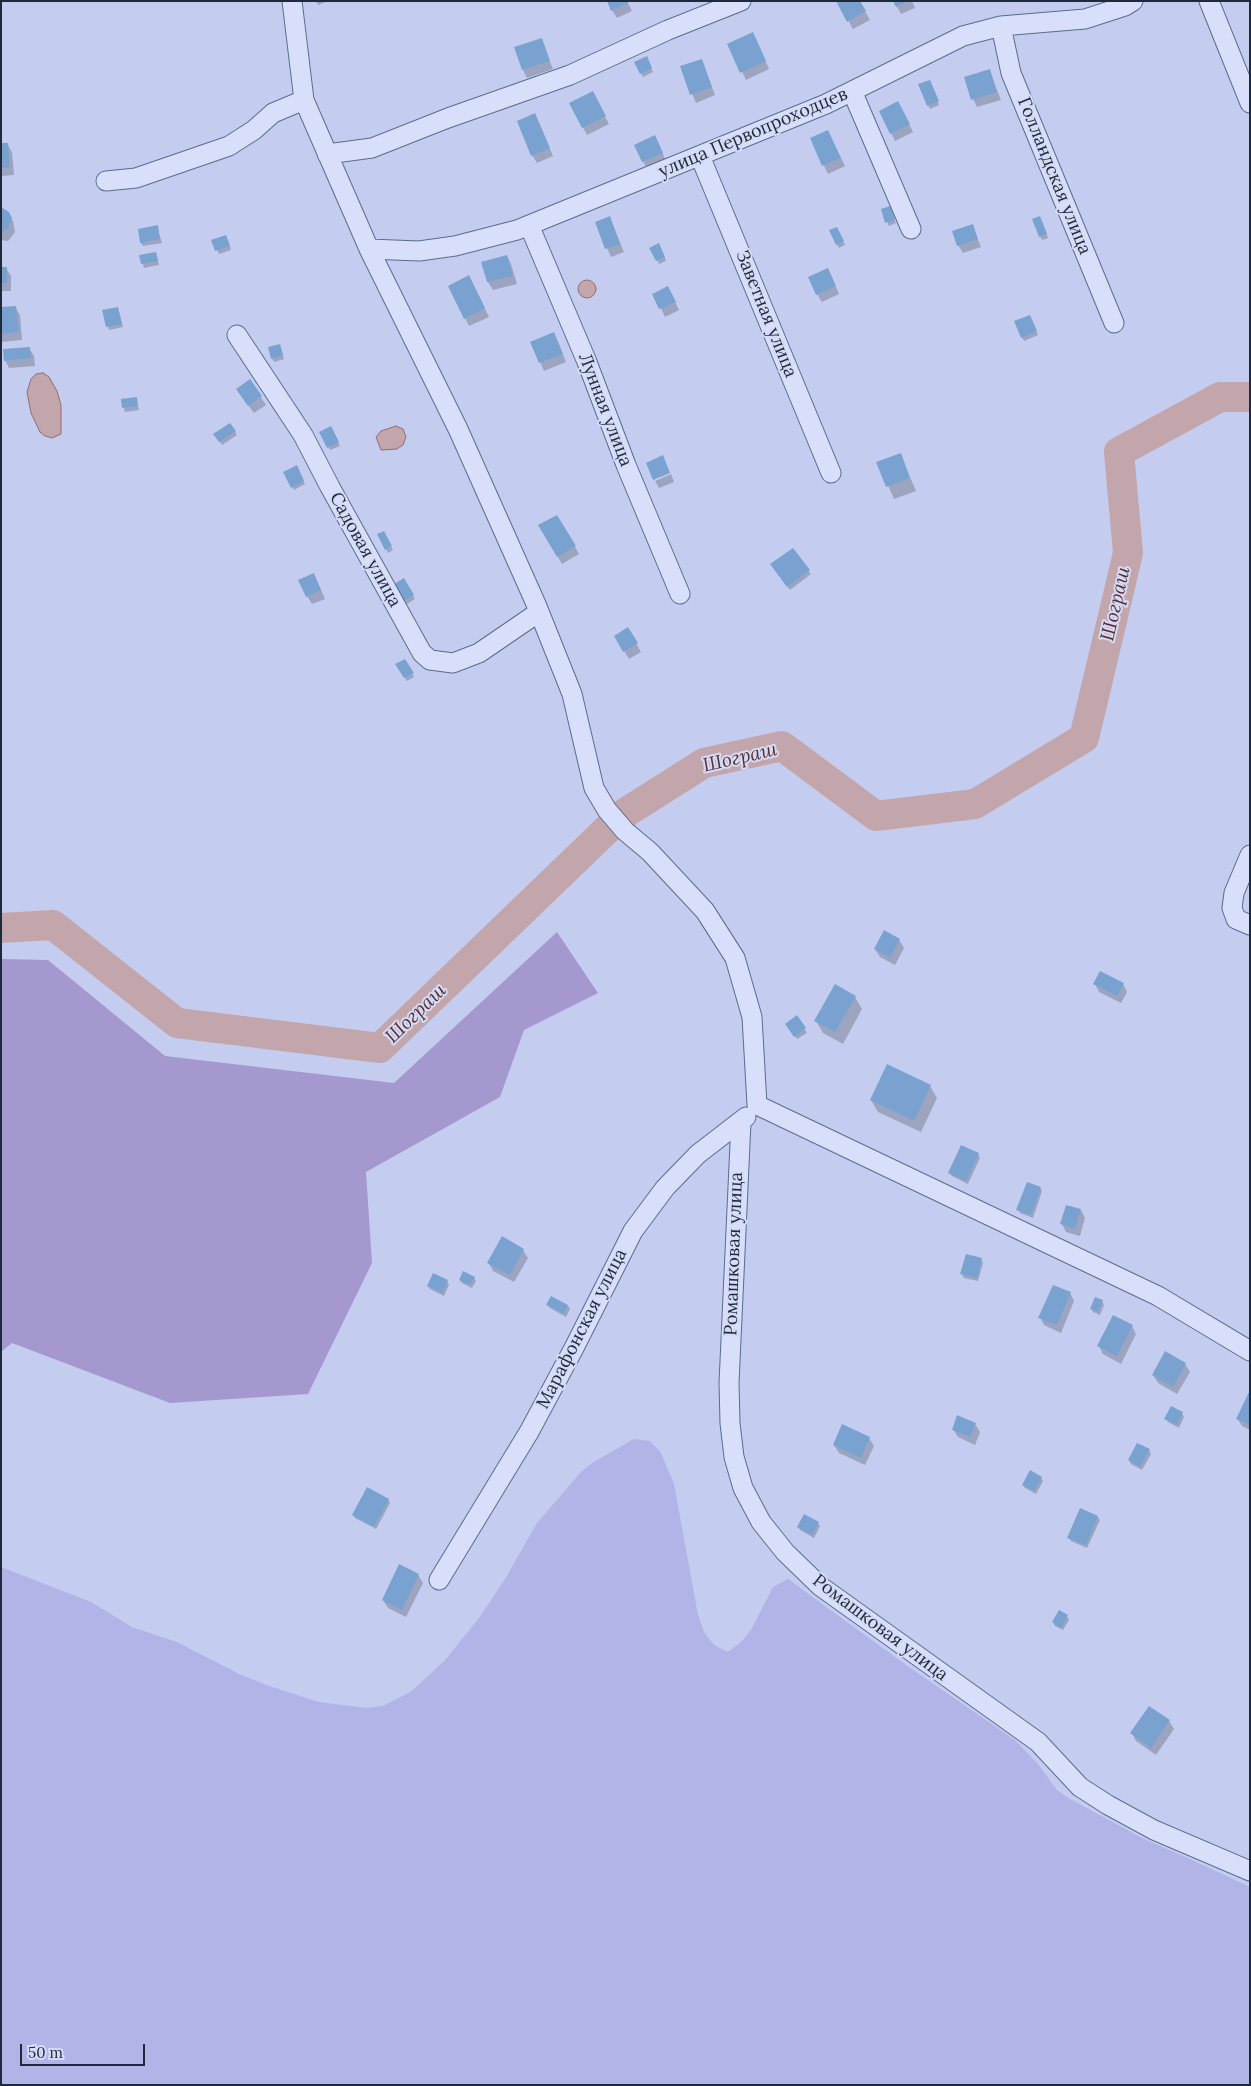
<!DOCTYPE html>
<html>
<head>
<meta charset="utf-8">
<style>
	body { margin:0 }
	#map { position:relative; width:1251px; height:2086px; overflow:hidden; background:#c4cdf0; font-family:Lora,serif }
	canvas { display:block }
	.frame { position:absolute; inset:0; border:2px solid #1e2a3b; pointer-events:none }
	.scale { position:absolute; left:20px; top:2044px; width:125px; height:22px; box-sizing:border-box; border:2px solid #1e2a3b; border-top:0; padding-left:6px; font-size:15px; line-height:18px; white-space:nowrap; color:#1e2a3b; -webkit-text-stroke:4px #d4dbf7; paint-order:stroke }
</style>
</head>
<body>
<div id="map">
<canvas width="1251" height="2086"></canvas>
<div class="frame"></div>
<div class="scale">50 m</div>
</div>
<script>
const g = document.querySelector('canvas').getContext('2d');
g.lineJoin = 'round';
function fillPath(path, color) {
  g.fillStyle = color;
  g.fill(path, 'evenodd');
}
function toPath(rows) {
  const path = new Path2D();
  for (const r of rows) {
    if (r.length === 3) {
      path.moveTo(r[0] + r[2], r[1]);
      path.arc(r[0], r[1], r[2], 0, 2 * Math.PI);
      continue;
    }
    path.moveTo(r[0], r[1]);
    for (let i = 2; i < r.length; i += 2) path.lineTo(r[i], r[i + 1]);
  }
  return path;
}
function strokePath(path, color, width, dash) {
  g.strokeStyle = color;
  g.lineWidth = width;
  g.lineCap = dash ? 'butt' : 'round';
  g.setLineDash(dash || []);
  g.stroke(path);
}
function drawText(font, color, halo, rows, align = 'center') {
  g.font = font + ' Lora,serif';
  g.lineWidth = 4;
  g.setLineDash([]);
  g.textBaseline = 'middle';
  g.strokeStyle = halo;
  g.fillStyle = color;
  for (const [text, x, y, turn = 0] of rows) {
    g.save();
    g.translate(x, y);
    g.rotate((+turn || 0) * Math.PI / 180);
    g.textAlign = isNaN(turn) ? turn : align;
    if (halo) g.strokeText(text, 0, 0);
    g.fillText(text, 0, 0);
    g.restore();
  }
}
const farmland = toPath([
	[634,1439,650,1441,661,1453,674,1484,698,1615,704,1632,714,1645,728,1652,741,1642,751,1630,773,1587,788,1579,906,1665,1015,1740,1038,1764,1057,1790,1070,1799,1144,1839,1188,1858,1250,1887,1250,2085,1,2085,1,1567,91,1602,132,1627,177,1642,239,1674,269,1686,319,1702,367,1708,383,1706,412,1691,446,1659,479,1618,505,1579,537,1523,580,1473,592,1463]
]);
const green = toPath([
	[557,932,598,993,524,1030,500,1097,366,1172,372,1263,308,1394,170,1403,12,1343,1,1352,1,959,48,960,165,1056,394,1083]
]);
const water = toPath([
	[587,289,9],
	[43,373,49,377,57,391,61,405,61,434,52,438,45,436,40,432,31,413,27,392,31,379,36,374,43,373],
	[396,426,403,429,406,437,403,445,397,449,381,450,376,437,381,431,396,426]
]);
const shadow = toPath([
	[316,1,328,1,318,5],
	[627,1,632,11,617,18,612,10],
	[838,1,859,1,870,20,853,29],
	[894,1,912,1,915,8,901,14],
	[541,40,553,69,527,78,523,70],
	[757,42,769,69,746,80,729,44],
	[701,60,715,95,696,103,681,67],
	[648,61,653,72,643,77,636,63],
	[989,70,1001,100,977,107,973,99],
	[931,85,939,105,930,109,928,105],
	[592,93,609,124,587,135,571,104],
	[902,110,913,132,895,141,891,133],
	[535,115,553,156,537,163,532,155],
	[811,139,832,140,845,166,828,174],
	[1,144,7,144,12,152,14,175,1,176],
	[659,145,666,161,647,169,643,161],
	[1,209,8,213,13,221,15,232,8,241,1,240],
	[891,211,896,223,889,226,887,222],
	[610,218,624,252,611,257,596,223],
	[1042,221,1048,238,1042,240,1040,236],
	[972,226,981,247,963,253,958,245],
	[157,227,162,243,143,246,141,243],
	[839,232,845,245,839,248,837,244],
	[228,240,231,250,219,254,213,241],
	[651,248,661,248,666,261,659,264],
	[156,253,159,265,144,268,141,256],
	[507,256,511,264,517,284,493,290,488,282,483,263],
	[1,268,6,268,11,276,11,291,1,291],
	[832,278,839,294,822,302,817,294],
	[473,285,489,317,469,326,465,318],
	[654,294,672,295,679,310,665,317],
	[15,307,20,315,22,340,1,342,1,308],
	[118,308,123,327,109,330,104,311],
	[1031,320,1038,335,1024,341,1022,337],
	[558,342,566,362,544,371,532,343],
	[280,345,284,359,274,362,272,358],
	[29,348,34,356,35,366,9,368,5,360],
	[250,381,266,405,254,413,242,397],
	[136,398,139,410,125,412,122,400],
	[230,424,237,435,222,445,215,434],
	[333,431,340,446,330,450,321,432],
	[900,454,916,491,894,499,878,463],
	[296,467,305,484,294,490,285,473],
	[671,474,674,482,659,488,655,481],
	[557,516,579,554,562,564,540,526],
	[383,532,393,550,388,553,379,535],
	[792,549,811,574,790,590,774,568],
	[403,580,415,599,407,604,396,584],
	[318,583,325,599,312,604,307,596],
	[628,629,641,652,629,659,615,636],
	[405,660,414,677,407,681,397,665],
	[899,940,904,948,895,965,880,957,875,949],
	[1095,984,1123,984,1127,992,1121,1003,1099,992],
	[855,997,862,1009,843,1044,823,1033,816,1021],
	[797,1017,807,1033,797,1039,789,1027],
	[930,1086,937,1098,921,1132,878,1112,871,1100],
	[978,1154,980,1158,968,1184,952,1176,950,1173],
	[1040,1188,1042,1191,1033,1218,1020,1213,1018,1210],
	[1081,1210,1085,1218,1080,1236,1066,1232,1062,1224],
	[523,1250,528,1258,514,1282,493,1271,489,1263],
	[981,1259,983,1263,978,1281,964,1278,962,1274],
	[474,1277,476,1281,472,1288,462,1283,460,1280],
	[447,1281,449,1285,444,1296,430,1289,428,1286],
	[1070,1293,1074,1301,1061,1333,1044,1325,1040,1317],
	[1102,1301,1104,1305,1100,1315,1093,1312,1091,1308],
	[548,1305,568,1306,570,1309,566,1317,550,1308],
	[1132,1326,1136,1334,1121,1364,1103,1354,1099,1346],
	[1185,1364,1190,1372,1177,1394,1158,1383,1153,1375],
	[1250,1393,1250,1430,1242,1426,1237,1418],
	[1182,1413,1184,1417,1179,1428,1168,1422,1166,1419],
	[975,1424,980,1432,975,1445,958,1437,953,1429],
	[869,1438,874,1446,865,1465,839,1453,834,1445],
	[1149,1450,1151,1454,1142,1470,1131,1464,1129,1460],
	[1041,1478,1043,1481,1036,1494,1025,1488,1023,1485],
	[388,1499,390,1503,376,1529,355,1518,353,1515],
	[1098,1517,1100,1520,1087,1548,1071,1541,1069,1538],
	[818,1523,820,1526,814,1538,800,1530,798,1527],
	[418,1575,423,1583,406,1617,388,1608,383,1600],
	[1067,1616,1069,1620,1063,1630,1055,1626,1053,1622],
	[1149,1707,1169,1721,1174,1729,1156,1755,1136,1741,1132,1733]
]);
const river = toPath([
	[1,928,53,925,177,1023,380,1048,622,815,704,763,782,746,876,816,975,804,1084,738,1128,553,1119,452,1220,397,1250,397]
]);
const building = toPath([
	[607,1,628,1,628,3,611,11],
	[836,1,860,1,866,11,847,22],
	[893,1,908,1,896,7],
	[753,32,766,61,740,73,727,44],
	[542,38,550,61,522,70,514,47],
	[647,56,652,68,640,74,634,62],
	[702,59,712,87,690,95,680,66],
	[990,69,997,92,971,100,964,77],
	[930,80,939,101,927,106,918,84],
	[593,91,606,116,582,128,569,103],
	[898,101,910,124,890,134,879,111],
	[535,113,550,148,531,156,517,121],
	[828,130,841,158,822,166,810,138],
	[655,135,663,153,642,162,634,145],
	[1,143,8,143,10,167,1,168],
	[890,206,895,219,885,223,881,209],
	[1,207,9,212,12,218,8,229,1,233],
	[610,216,620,244,605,249,595,222],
	[1040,216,1047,234,1039,237,1032,219],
	[973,224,978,239,957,246,952,231],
	[158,225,160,239,140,243,138,229],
	[837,227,844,241,836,245,829,230],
	[226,235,230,246,215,251,211,240],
	[659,243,665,257,656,261,649,248],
	[156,252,158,261,141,264,139,255],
	[507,255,513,276,487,282,481,262],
	[1,267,7,267,7,283,1,283],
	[828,268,836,286,816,295,808,277],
	[469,275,485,308,464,319,448,286],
	[668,286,676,302,659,309,652,294],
	[16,306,19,332,1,334,1,307],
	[118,307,122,324,106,327,102,310],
	[1030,315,1037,331,1021,338,1014,321],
	[554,332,563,354,539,363,530,342],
	[280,344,283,355,271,359,268,347],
	[30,347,31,358,4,361,3,349],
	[250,379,262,396,248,406,236,389],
	[137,397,138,406,122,408,121,399],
	[230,423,236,431,219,442,213,434],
	[331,426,339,442,327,448,319,432],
	[901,453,910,478,886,487,876,462],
	[663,455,670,473,653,480,646,463],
	[297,465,304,481,291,488,283,472],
	[557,515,576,546,557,557,538,525],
	[384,531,392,546,385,550,377,534],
	[793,548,810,570,787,587,770,564],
	[314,573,321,590,306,597,298,580],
	[404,578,414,595,404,601,394,584],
	[628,627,638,643,623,652,614,636],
	[405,659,414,673,404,678,395,664],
	[884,930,900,939,890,958,874,949],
	[1100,971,1124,983,1117,996,1093,984],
	[835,984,856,996,835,1032,814,1021],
	[797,1015,806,1028,794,1037,785,1024],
	[887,1064,931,1085,914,1121,870,1100],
	[961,1145,979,1153,966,1181,948,1173],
	[1027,1182,1041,1187,1031,1215,1016,1210],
	[1066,1205,1081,1209,1075,1229,1060,1224],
	[502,1236,524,1249,510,1275,487,1263],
	[966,1254,982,1258,977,1278,960,1274],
	[463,1271,475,1277,470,1285,459,1280],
	[433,1273,448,1280,442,1293,427,1286],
	[1053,1285,1071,1292,1057,1325,1038,1318],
	[551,1296,568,1305,564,1314,546,1305],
	[1095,1297,1103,1300,1098,1312,1090,1309],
	[1113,1315,1133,1325,1117,1356,1097,1346],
	[1165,1351,1186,1363,1173,1387,1152,1375],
	[1250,1390,1250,1425,1236,1419],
	[1171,1406,1183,1412,1177,1425,1164,1419],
	[957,1415,976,1423,970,1437,952,1430],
	[842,1424,870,1437,861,1458,833,1445],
	[1137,1443,1150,1449,1140,1467,1128,1460],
	[1030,1470,1042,1477,1034,1491,1022,1485],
	[367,1487,389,1499,374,1527,352,1515],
	[1080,1508,1098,1516,1086,1545,1067,1538],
	[804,1514,819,1522,812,1535,797,1527],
	[399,1564,419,1574,402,1610,382,1600],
	[1059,1610,1068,1615,1061,1628,1052,1622],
	[1149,1706,1170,1720,1151,1748,1130,1733]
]);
const minor = toPath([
	[292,1,304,100,369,249,458,429,536,604,572,694,594,788,607,810,625,831,650,852,705,911,735,958,752,1017,757,1105,1158,1296,1250,1351],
	[1209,1,1250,103],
	[1001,26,1011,73,1114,323],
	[852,91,911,229],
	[327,154,372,148,448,118,570,75,668,30,741,1],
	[700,156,831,473],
	[106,181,136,178,229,146,254,130,273,113,304,100],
	[529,225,587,362,626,465,680,594],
	[369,249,419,251,455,246,517,230,826,104,963,36,1001,26,1085,19,1125,6,1133,1],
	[237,335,303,435,330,487,422,653,430,660,453,663,479,653,539,612],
	[1250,855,1234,893,1232,908,1236,919,1250,925],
	[741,1122,729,1383,730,1423,734,1457,743,1488,761,1522,785,1552,820,1586,1038,1742,1080,1787,1108,1805,1154,1830,1250,1871],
	[439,1580,529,1432,574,1348,633,1231,665,1188,698,1154,746,1117]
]);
const streetNames = [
	["улица Первопроходцев",753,133,-23],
	["Голландская улица",1054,176,68],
	["Заветная улица",766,314,68],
	["Лунная улица",605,410,69],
	["Садовая улица",365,550,61],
	["Ромашковая улица",734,1254,-88],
	["Марафонская улица",582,1329,-63],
	["Ромашковая улица",880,1628,37]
];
const waterNames = [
	["Шограш",1116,604,-77],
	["Шограш",740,758,-13],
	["Шограш",416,1014,-44]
];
fillPath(farmland, '#b1b4e6');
fillPath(green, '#a498cf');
fillPath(water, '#c3a6ac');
strokePath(water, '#926c72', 1);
fillPath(shadow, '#0003');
strokePath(river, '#c3a6ac', 30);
fillPath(building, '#79a2d0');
strokePath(minor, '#5a6c8c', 21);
strokePath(minor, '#d8dffa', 19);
drawText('18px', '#1e2a3b', '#d4dbf7', streetNames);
drawText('italic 19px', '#5c2f2d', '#d4dbf7', waterNames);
</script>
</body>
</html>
